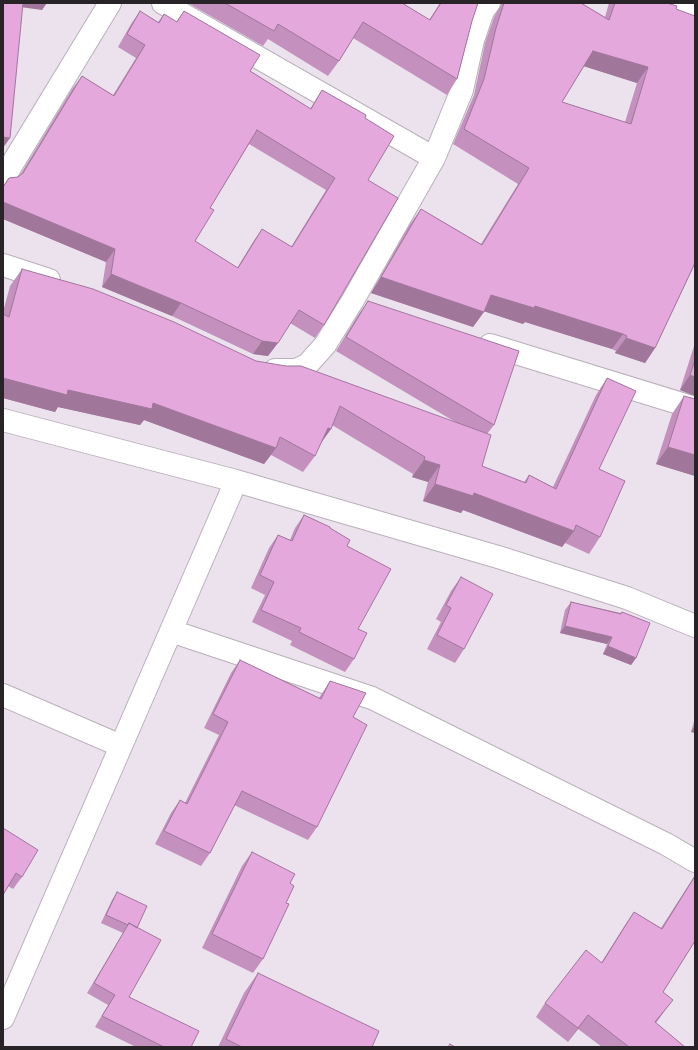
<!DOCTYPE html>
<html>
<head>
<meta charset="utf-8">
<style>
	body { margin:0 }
	#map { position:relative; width:698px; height:1050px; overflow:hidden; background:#ece2ed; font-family:"Varela Round",sans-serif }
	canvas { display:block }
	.frame { position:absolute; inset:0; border:4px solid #272327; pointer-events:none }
</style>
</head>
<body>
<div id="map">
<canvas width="698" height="1050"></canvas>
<div class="frame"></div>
</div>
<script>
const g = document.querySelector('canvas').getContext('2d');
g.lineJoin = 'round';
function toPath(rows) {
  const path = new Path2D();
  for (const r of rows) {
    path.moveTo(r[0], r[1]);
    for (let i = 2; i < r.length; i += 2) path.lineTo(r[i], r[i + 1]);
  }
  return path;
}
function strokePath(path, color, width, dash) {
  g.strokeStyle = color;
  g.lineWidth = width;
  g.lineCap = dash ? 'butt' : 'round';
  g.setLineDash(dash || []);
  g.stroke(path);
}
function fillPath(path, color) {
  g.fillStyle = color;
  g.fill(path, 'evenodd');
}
const minor = toPath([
	[163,3,434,158],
	[662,3,695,11],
	[3,179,110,3],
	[3,265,49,280],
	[490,345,695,408],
	[275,370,296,370,307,365,325,345,353,300,434,158,462,90,473,40,483,11,489,3],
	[3,420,236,481,498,557,627,598,695,626],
	[171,631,372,698,567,795,666,844,695,861],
	[3,695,121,746],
	[3,1018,236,481]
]);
const wall = toPath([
	[188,3,402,3,429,20,440,3,478,3,472,21,457,79,447,95,353,38,339,61,328,76,268,39,263,46],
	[501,3,581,3,605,17,609,3,667,3,676,9,693,268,655,348,645,363,615,353,616,351,612,349,525,322,523,324,484,311,473,327,371,293,410,224,421,209,481,244,518,184,453,144,474,95,485,43,494,17,501,5],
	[584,66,637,83,625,122,562,102],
	[140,11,158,22,164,14,176,22,184,11,250,71,310,109,322,90,365,118,368,180,324,325,315,338,290,323,268,356,253,354,172,316,102,287,106,262,3,219,3,186,9,178,18,177,20,175,72,89,82,76,113,95,136,58,118,47,131,24],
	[249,144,326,190,291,247,262,229,253,242,237,268,195,241,210,208],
	[22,269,256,361,457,423,336,351,358,315,368,301,494,425,487,434,482,466,524,482,529,475,553,487,596,395,607,378,599,469,600,537,589,554,565,543,562,547,463,510,461,513,423,501,428,482,412,477,413,474,332,425,331,429,321,442,315,456,303,472,271,455,264,464,144,420,140,425,58,407,55,412,3,398,3,312,10,286],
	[695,343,695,396,680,390],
	[684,396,695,476,656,464,672,414],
	[304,515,330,528,347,546,358,629,354,659,345,672,290,645,292,641,252,622,265,595,251,588,269,548,278,535,290,540,295,528],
	[461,577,464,649,455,663,427,649,441,622,436,619,451,591],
	[571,602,621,613,622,612,636,658,631,665,603,654,607,644,560,633,565,610],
	[240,660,319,698,330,681,353,717,317,827,308,840,234,805,210,853,201,866,155,844,171,813,180,800,185,803,219,735,204,728,231,673],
	[695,718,695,733,691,732],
	[3,828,22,877,13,889,8,886],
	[252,852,290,883,263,959,253,973,202,948,242,866],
	[695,875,695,941,663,992,663,1013,656,1023,685,1047,602,1047,578,1029,568,1042,536,1017,545,1003,601,963,625,925,634,912,661,928],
	[117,892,137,928,129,997,191,1047,136,1047,95,1027,108,1005,87,993,123,933,101,923,112,900],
	[258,973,372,1047,218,1047,244,993]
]);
const shadedWall = toPath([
	[15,3,47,3,42,10,13,6],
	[593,51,648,67,637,83,583,66],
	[3,137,10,138,3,148],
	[3,202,115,249,106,262,3,219],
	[111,274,181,303,172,316,102,287],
	[381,277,484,312,473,327,371,293],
	[491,295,535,306,623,334,612,349,525,322,523,324,480,310],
	[626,338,655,348,645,363,615,353],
	[262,341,278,343,268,356,253,354],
	[690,375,695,377,695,396,680,390],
	[3,378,68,390,153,403,276,448,264,464,144,420,140,425,58,407,55,412,3,398],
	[328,428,331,429,319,446],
	[668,447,695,455,695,476,656,464],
	[424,460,440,465,428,482,412,477],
	[435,484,474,493,574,531,562,547,463,510,461,513,423,501],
	[565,626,612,637,607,644,560,633],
	[608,646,636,658,631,665,603,654],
	[695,725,695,733,691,732],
	[673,1000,663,1013,645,1036,655,1022],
	[588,1015,578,1029,568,1042,578,1028]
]);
const building = toPath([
	[3,3,23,3,10,138,3,137,3,3],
	[225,3,402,3,430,20,441,3,478,3,472,21,457,79,363,22,339,61,278,24,274,31,225,3],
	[504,3,581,3,609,20,615,3,667,3,677,6,676,9,695,16,695,263,655,348,626,338,627,336,623,334,535,306,534,308,491,295,484,312,381,277,421,209,482,245,529,168,464,129,484,79,496,28,504,3],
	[593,51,648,67,631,124,562,102,593,51],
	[140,11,159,23,164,14,177,22,184,11,260,55,250,71,311,109,322,90,366,115,365,118,394,136,368,180,398,198,324,325,299,310,278,343,262,341,181,303,111,274,115,249,3,202,3,187,9,178,18,177,23,173,82,76,114,96,145,45,127,34,140,11],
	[257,130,335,178,292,247,262,229,238,268,195,241,214,210,210,208,257,130],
	[22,269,93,289,174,322,256,361,286,366,301,366,491,435,482,466,526,483,529,475,556,489,607,378,636,391,599,469,625,481,600,537,576,525,574,531,474,493,473,496,435,484,440,465,424,460,425,457,340,406,331,429,328,428,315,456,280,437,276,448,153,403,152,409,68,390,67,395,3,378,3,314,9,317,22,269],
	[368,301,519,351,494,425,346,337,368,301],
	[695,360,695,377,690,375,695,360],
	[684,396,695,399,695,455,668,447,684,396],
	[304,515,330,527,330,528,350,540,347,546,391,569,358,629,367,633,354,659,299,632,301,628,261,610,274,582,260,575,278,535,292,541,304,515],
	[461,577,493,594,464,649,437,635,451,608,446,605,461,577],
	[571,602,621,614,622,612,650,623,636,658,608,646,612,637,565,626,571,602],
	[240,660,321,699,330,681,366,693,353,717,367,725,317,827,242,791,210,853,164,831,180,800,187,804,228,722,213,714,240,660],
	[3,828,38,850,22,877,16,873,3,895,3,828],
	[252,852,295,874,290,883,294,886,286,903,289,904,263,959,212,934,252,852],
	[695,876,695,941,663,992,673,1000,655,1022,685,1047,629,1047,588,1015,578,1028,545,1003,586,950,602,963,634,912,662,929,695,876],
	[117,892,147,906,137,928,129,923,128,925,106,915,117,892],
	[129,923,161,940,129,997,199,1031,191,1047,164,1047,102,1016,115,995,94,983,129,923],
	[258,973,379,1031,372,1047,242,1047,226,1039,258,973],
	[450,1044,455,1047,448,1047,450,1044]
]);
strokePath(minor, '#b9b0ba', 24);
strokePath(minor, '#fff', 22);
fillPath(wall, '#c490be');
fillPath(shadedWall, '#a0769b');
fillPath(building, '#e4a8dd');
strokePath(building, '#a0769b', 1);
</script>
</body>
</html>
